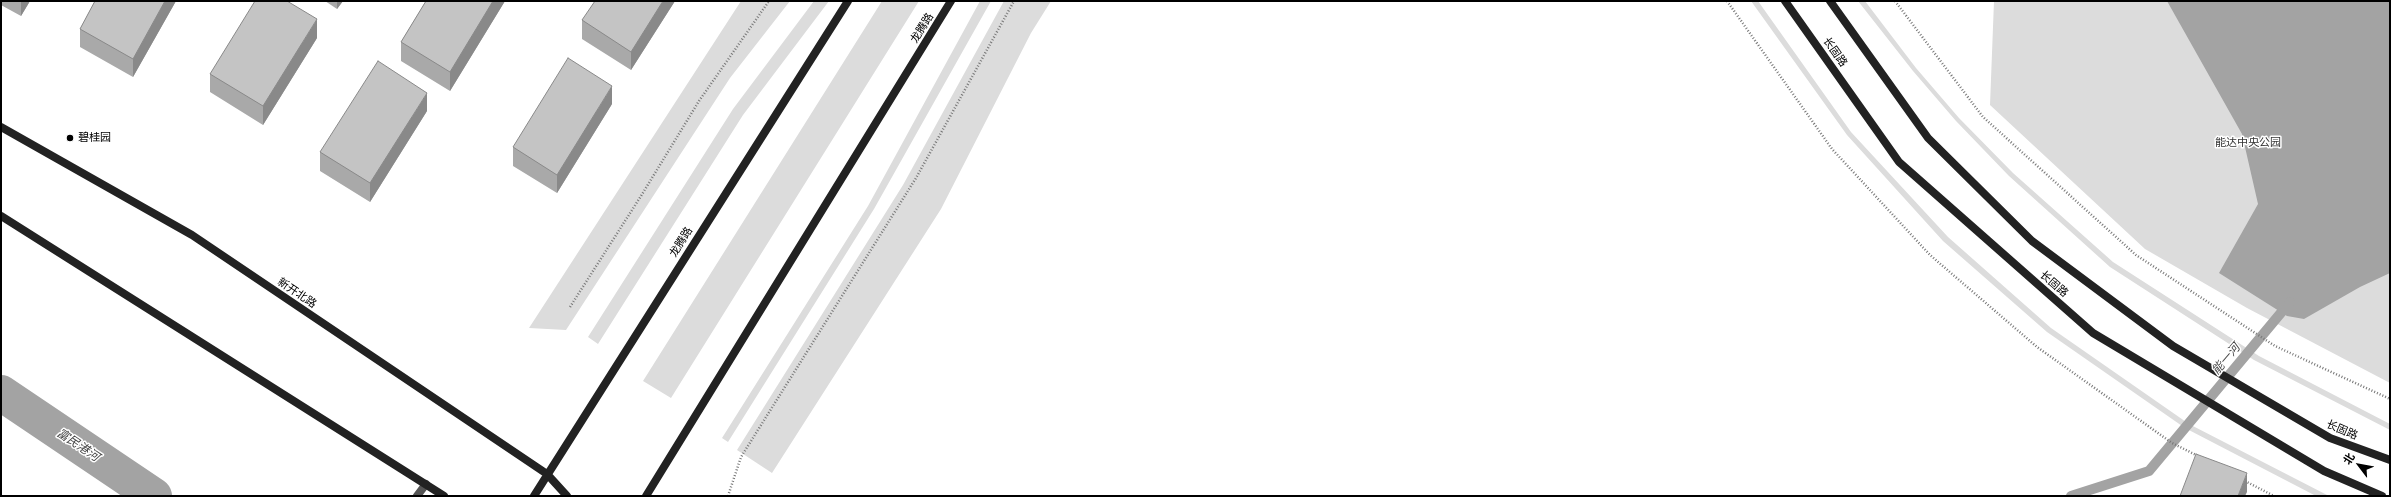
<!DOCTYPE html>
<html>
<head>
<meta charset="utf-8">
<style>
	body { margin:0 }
	#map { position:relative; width:2391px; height:497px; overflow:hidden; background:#fff; font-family:"Public Sans","Noto Sans SC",sans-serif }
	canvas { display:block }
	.frame { position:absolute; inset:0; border:2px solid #000; pointer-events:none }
	.north { position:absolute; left:2339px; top:445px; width:40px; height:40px; -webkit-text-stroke:3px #fff; paint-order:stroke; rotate:302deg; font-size:11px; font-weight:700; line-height:16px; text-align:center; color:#000 }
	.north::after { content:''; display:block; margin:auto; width:14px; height:18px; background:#000; clip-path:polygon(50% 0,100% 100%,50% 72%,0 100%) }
</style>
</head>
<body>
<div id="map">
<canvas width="2391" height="497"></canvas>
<div class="frame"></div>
<div class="north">北</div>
</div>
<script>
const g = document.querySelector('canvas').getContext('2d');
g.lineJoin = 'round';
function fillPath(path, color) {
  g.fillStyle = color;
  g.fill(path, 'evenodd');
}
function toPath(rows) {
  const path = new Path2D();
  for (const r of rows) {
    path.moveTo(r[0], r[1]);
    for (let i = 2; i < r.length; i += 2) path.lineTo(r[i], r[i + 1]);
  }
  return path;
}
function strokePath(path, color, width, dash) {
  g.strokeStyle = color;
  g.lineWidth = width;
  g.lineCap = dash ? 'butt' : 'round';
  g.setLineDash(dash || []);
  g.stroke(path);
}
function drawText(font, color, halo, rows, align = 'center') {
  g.font = font + ' "Public Sans","Noto Sans SC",sans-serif';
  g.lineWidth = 3;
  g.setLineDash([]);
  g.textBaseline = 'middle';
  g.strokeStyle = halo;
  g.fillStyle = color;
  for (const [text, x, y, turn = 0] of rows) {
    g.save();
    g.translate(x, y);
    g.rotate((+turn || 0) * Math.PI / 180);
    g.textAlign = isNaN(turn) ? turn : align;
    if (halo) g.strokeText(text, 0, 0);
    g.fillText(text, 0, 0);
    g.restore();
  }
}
const green = toPath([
	[741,1,790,1,730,78,566,330,529,328],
	[814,1,829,1,743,115,598,344,588,337,733,109],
	[882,1,919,1,671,398,643,381],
	[980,1,991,1,874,209,728,442,722,438,868,206],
	[1004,1,1051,1,1031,33,941,209,772,473,737,450,903,185],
	[1751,1,1758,1,1851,132,1948,237,2051,328,2189,424,2329,496,2316,496,2185,428,2047,332,1943,241,1847,135],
	[1858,1,1865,1,1916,68,1959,118,2013,173,2113,262,2259,356,2390,424,2390,430,2254,360,2110,267,2009,176,1956,121,1913,71],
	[1994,1,2390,1,2390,383,2247,308,2145,249,1990,105]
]);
const water = toPath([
	[2167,1,2390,1,2390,273,2360,287,2304,319,2287,316,2219,273,2258,204,2242,134]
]);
const stream = toPath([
	[2071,496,2149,471,2290,302]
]);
const canal = toPath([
	[1,393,154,496]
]);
const path = toPath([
	[1727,1,1832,149,1930,255,2037,347,2172,443,2198,456],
	[1895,1,1983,117,2136,255,2275,346,2390,399],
	[570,307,641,196,699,101,769,1],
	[2245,481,2274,496],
	[728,496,741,457,916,178,1014,1]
]);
const street = toPath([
	[417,496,426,484]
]);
const secondary = toPath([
	[1785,1,1899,162,2093,333,2324,471,2382,496],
	[1830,1,1928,138,2032,241,2173,346,2330,438,2390,460],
	[1,127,192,235,547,474,567,496],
	[1,216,444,496],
	[534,496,848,1],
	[646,496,951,1]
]);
const wall = toPath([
	[1,1,30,1,21,16,1,5],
	[95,1,176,1,133,77,80,47,80,29],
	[325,1,343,1,337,9],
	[426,1,505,1,450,91,401,61,401,42],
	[675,1,631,70,582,39,582,20],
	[317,38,263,125,210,92,210,74],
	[612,104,557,193,513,166,513,147],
	[427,111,370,202,320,171,320,152]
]);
const shadedWall = toPath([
	[21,1,30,1,21,16],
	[165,1,176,1,133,77,133,59],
	[337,1,343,1,337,9],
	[493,1,505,1,450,91,450,72],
	[663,1,675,1,631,70,631,52],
	[317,19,317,38,263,125,263,106],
	[612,86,612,104,557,193,557,175],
	[427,93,427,111,370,202,370,183],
	[2247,473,2247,492,2245,496,2238,496]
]);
const building = toPath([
	[95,1,165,1,133,59,80,29,95,1],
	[255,1,287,1,317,19,263,106,210,74,255,1],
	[426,1,493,1,450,72,401,42,426,1],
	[595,1,663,1,631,52,582,20,595,1],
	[568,58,612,86,557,175,513,147,568,58],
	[378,61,427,93,370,183,320,152,378,61],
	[2196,454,2247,473,2238,496,2180,496,2196,454]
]);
const markers = [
	[70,138,4,"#000"]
];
const streetNames = [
	["龙腾路",922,28,-58],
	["长固路",1835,52,55],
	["龙腾路",681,242,-58],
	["长固路",2054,284,41],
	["新开北路",297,293,34],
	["长固路",2342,430,23]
];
const poiNames = [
	["碧桂园",78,138]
];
const parkNames = [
	["能达中央公园",2248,143]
];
const waterNames = [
	["能一河",2226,359,-50],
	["富民港河",78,445,34]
];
fillPath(green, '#dcdcdc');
fillPath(water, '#a3a3a3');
strokePath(stream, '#a3a3a3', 10);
strokePath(canal, '#a3a3a3', 36);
strokePath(path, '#777', 2.5, [1, 2]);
strokePath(street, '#555', 8);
strokePath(secondary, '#222', 8);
fillPath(wall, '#a9a9a9');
fillPath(shadedWall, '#898989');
fillPath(building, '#c4c4c4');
strokePath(building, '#898989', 1);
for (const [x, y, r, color] of markers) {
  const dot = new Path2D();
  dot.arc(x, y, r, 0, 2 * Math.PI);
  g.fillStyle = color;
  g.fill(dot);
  strokePath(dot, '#fff', 1.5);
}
drawText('11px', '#000', '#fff', streetNames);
drawText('11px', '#000', '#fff', poiNames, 'left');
drawText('11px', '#333', '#fff', parkNames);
drawText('italic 12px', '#444', '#fff', waterNames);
</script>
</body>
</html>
